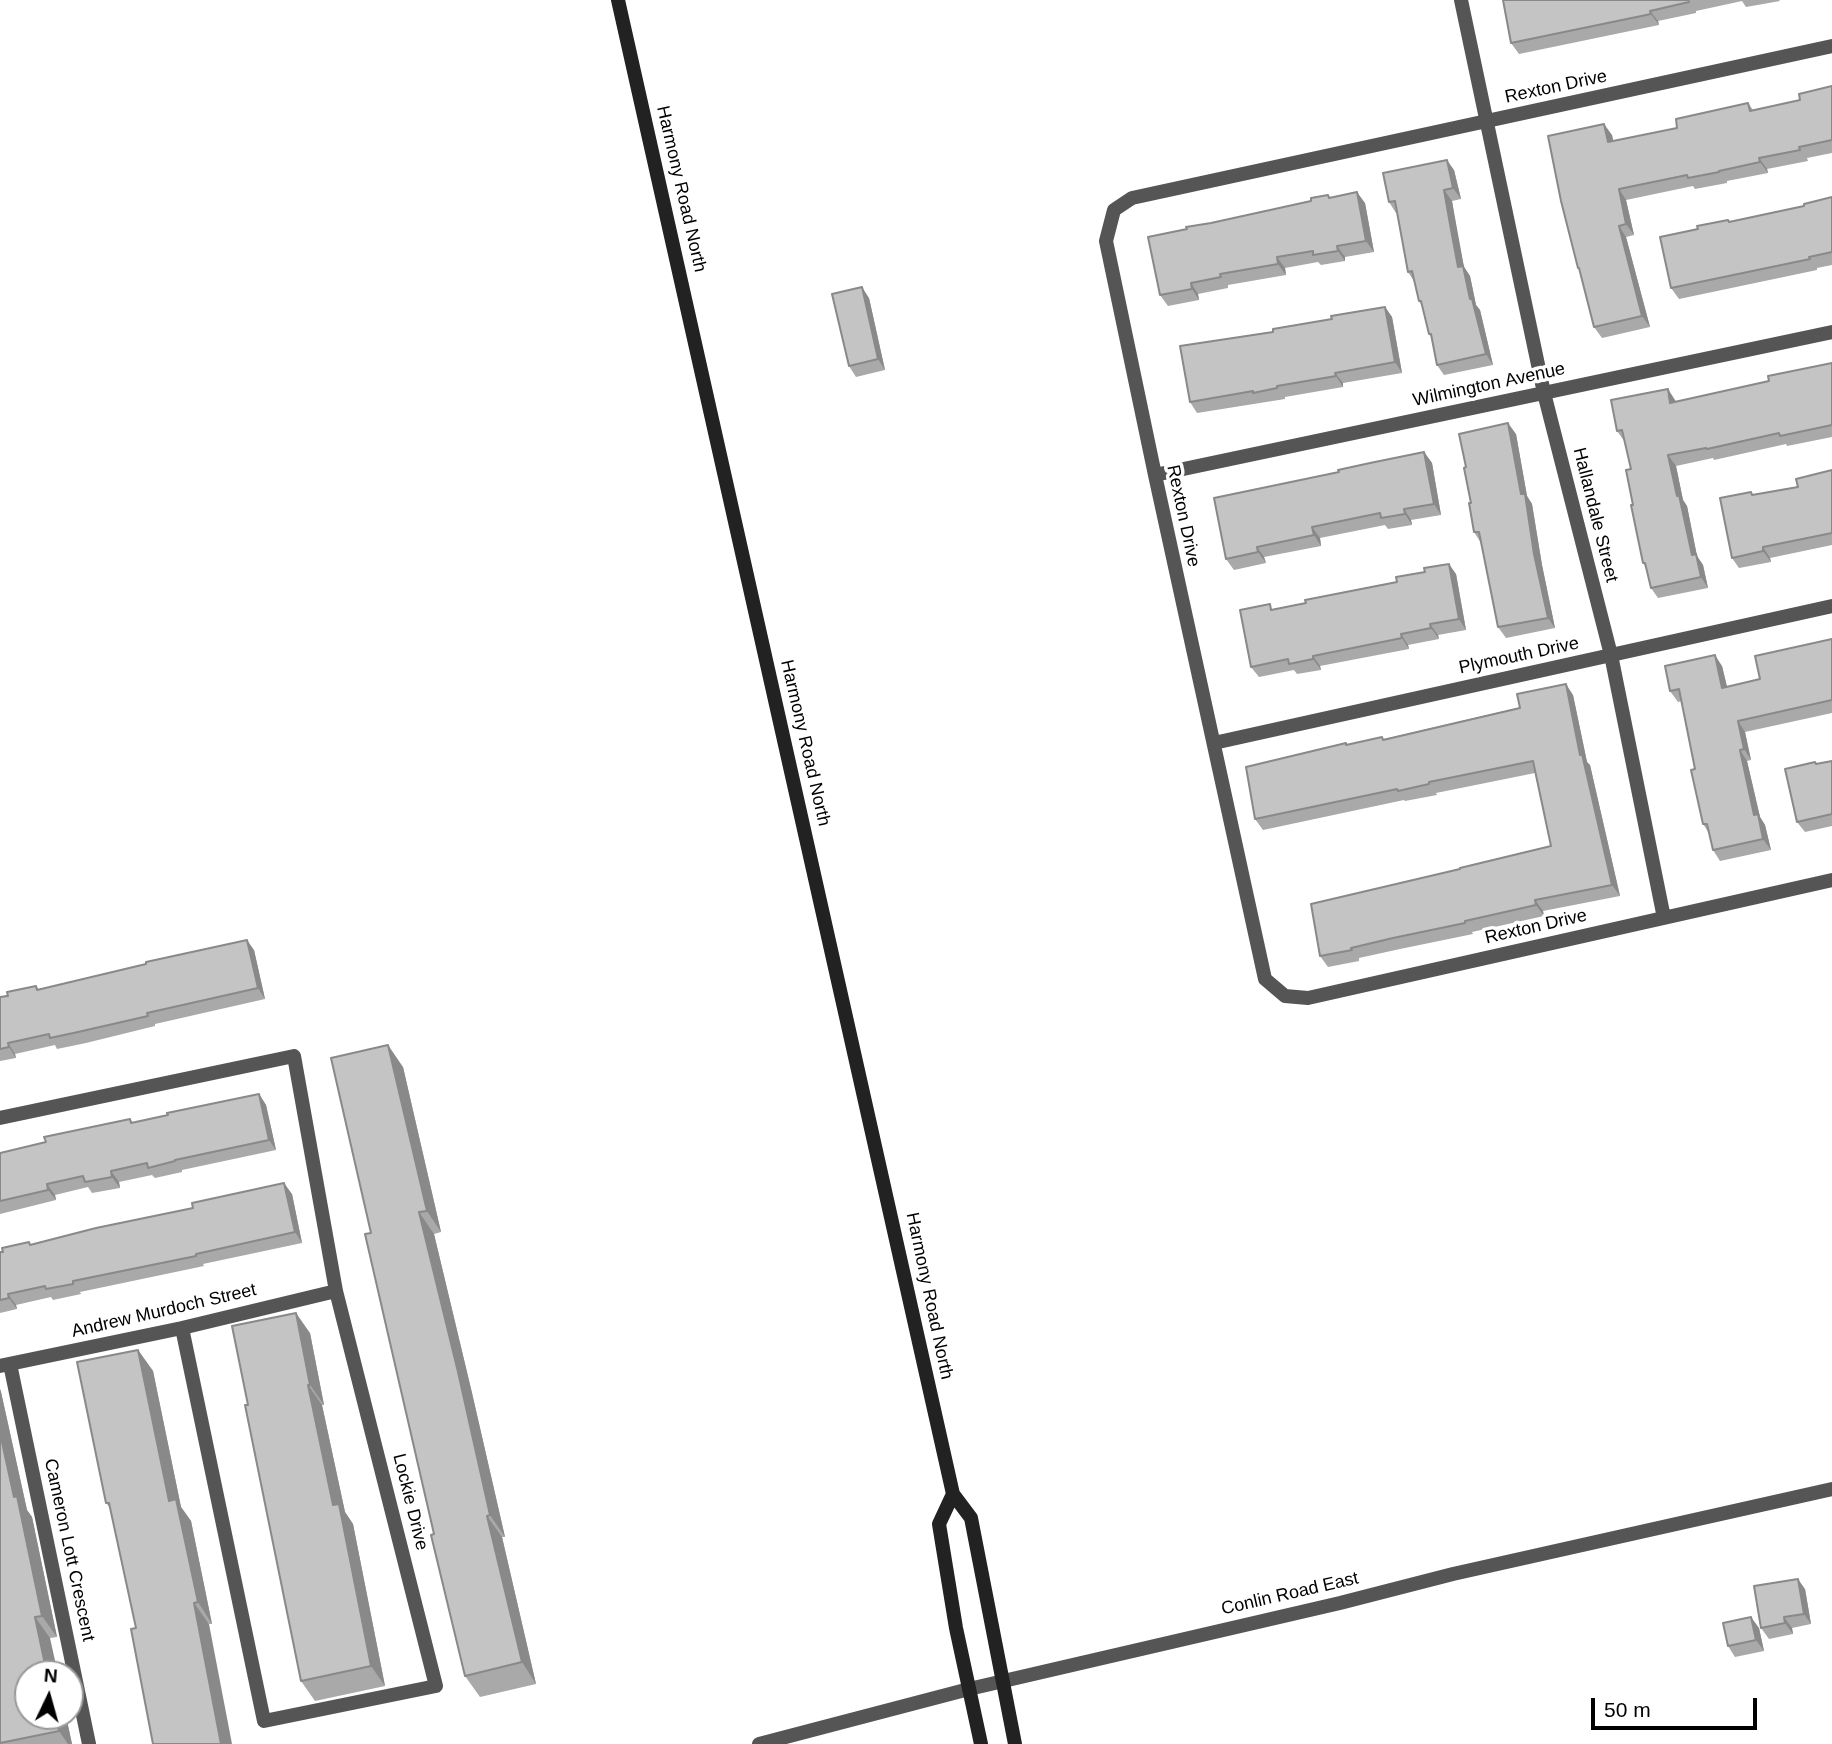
<!DOCTYPE html>
<html>
<head>
<meta charset="utf-8">
<style>
	body { margin:0 }
	#map { position:relative; width:1832px; height:1744px; overflow:hidden; background:#fff; font-family:Helvetica,sans-serif }
	canvas { display:block }
	.north { position:absolute; left:14px; top:1660px; width:70px; height:70px; box-sizing:border-box; background:#fff; border:2px solid #999; border-radius:50%; rotate:5deg; font-size:19px; font-weight:700; line-height:28px; text-align:center; color:#000 }
	.north::after { content:''; display:block; margin:auto; width:24px; height:32px; background:#000; clip-path:polygon(50% 0,100% 100%,50% 72%,0 100%) }
	.scale { position:absolute; left:1591px; top:1698px; width:166px; height:32px; box-sizing:border-box; border:4px solid #000; border-top:0; padding-left:9px; font-size:21px; line-height:24px; white-space:nowrap; color:#000; -webkit-text-stroke:5px #fff; paint-order:stroke }
</style>
</head>
<body>
<div id="map">
<canvas width="1832" height="1744"></canvas>
<div class="north">N</div>
<div class="scale">50 m</div>
</div>
<script>
const g = document.querySelector('canvas').getContext('2d');
g.lineJoin = 'round';
function toPath(rows) {
  const path = new Path2D();
  for (const r of rows) {
    path.moveTo(r[0], r[1]);
    for (let i = 2; i < r.length; i += 2) path.lineTo(r[i], r[i + 1]);
  }
  return path;
}
function strokePath(path, color, width, dash) {
  g.strokeStyle = color;
  g.lineWidth = width;
  g.lineCap = dash ? 'butt' : 'round';
  g.setLineDash(dash || []);
  g.stroke(path);
}
function fillPath(path, color) {
  g.fillStyle = color;
  g.fill(path, 'evenodd');
}
function drawText(font, color, halo, rows, align = 'center') {
  g.font = font + ' Helvetica,sans-serif';
  g.lineWidth = 7;
  g.setLineDash([]);
  g.textBaseline = 'middle';
  g.strokeStyle = halo;
  g.fillStyle = color;
  for (const [text, x, y, turn = 0] of rows) {
    g.save();
    g.translate(x, y);
    g.rotate((+turn || 0) * Math.PI / 180);
    g.textAlign = isNaN(turn) ? turn : align;
    if (halo) g.strokeText(text, 0, 0);
    g.fillText(text, 0, 0);
    g.restore();
  }
}
const minor = toPath([
	[1461,0,1544,393,1611,655,1664,918],
	[1832,46,1132,198,1114,210,1106,241,1155,475,1265,979,1285,996,1308,998,1832,880],
	[1155,475,1832,332],
	[1214,743,1832,606],
	[0,1118,294,1056,336,1291,436,1686,264,1721,182,1328],
	[10,1364,89,1744],
	[0,1366,182,1328,336,1291]
]);
const tertiary = toPath([
	[759,1744,969,1689,1340,1603,1453,1574,1832,1489]
]);
const secondary = toPath([
	[618,0,953,1494,971,1518,1015,1744],
	[953,1494,939,1524,956,1628,981,1744]
]);
const wall = toPath([
	[1503,0,1779,0,1780,1,1746,7,1742,1,1696,11,1696,13,1658,21,1659,25,1519,54,1511,43],
	[1832,86,1832,153,1807,158,1808,161,1767,169,1768,173,1727,181,1727,183,1695,189,1693,186,1626,200,1634,235,1626,237,1650,327,1602,338,1594,327,1580,271,1578,268,1612,135,1613,141,1677,128,1748,103,1753,110,1800,100],
	[1454,170,1461,199,1452,201,1457,235,1464,267,1470,276,1476,305,1480,310,1493,365,1444,375,1437,365,1431,337,1429,334,1423,307,1419,301,1414,281,1408,272,1397,213,1396,213,1389,202],
	[1328,195,1330,197,1365,203,1374,252,1345,257,1345,261,1321,265,1318,262,1285,268,1286,275,1228,285,1228,288,1198,294,1199,300,1168,306,1160,295,1211,223,1311,201],
	[1832,197,1832,265,1817,268,1817,270,1679,299,1671,288,1730,222,1804,206],
	[869,298,885,370,856,377,849,366],
	[1385,307,1392,317,1402,373,1343,383,1343,387,1285,397,1285,399,1197,413,1190,402,1273,332,1332,319],
	[1832,363,1832,437,1787,446,1786,444,1714,460,1713,458,1676,466,1683,500,1687,506,1697,556,1703,565,1708,588,1658,598,1651,588,1647,569,1643,563,1633,505,1631,469,1625,442,1617,431,1675,400,1676,402,1769,381],
	[1516,434,1527,496,1532,504,1542,565,1555,628,1506,638,1498,627,1481,543,1474,532,1466,467],
	[1424,452,1432,463,1441,515,1411,520,1412,525,1388,529,1385,525,1320,538,1321,546,1264,557,1266,563,1234,570,1226,559,1339,472],
	[1832,470,1832,545,1770,558,1771,562,1739,568,1732,558,1754,495,1798,487],
	[1456,574,1466,630,1438,635,1439,639,1408,645,1409,649,1320,666,1321,670,1297,674,1294,670,1259,677,1251,667,1274,609],
	[1832,639,1832,713,1745,732,1751,760,1747,761,1760,817,1765,825,1771,850,1720,861,1713,850,1709,833,1703,824,1695,769,1682,701,1678,702,1670,691,1722,666,1727,687,1760,679],
	[1573,695,1587,762,1590,765,1620,896,1543,911,1544,916,1472,932,1473,934,1400,949,1359,958,1359,961,1328,967,1320,956,1460,869,1551,846,1535,773,1436,793,1437,795,1405,801,1404,800,1263,830,1255,819,1347,745,1384,739],
	[1832,761,1832,826,1805,832,1797,822,1817,764],
	[254,950,265,999,155,1024,155,1026,86,1043,57,1049,55,1045,15,1054,16,1058,0,1061,0,997,36,986,38,989],
	[403,1067,441,1232,434,1234,472,1393,505,1537,502,1537,536,1684,480,1697,465,1676,371,1233],
	[259,1094,266,1105,276,1150,182,1170,182,1172,155,1178,152,1175,119,1182,120,1188,92,1193,88,1187,55,1195,56,1200,0,1214,0,1153,46,1142,130,1119,133,1123],
	[292,1194,302,1243,203,1264,204,1266,80,1292,81,1294,53,1300,51,1297,16,1305,17,1309,0,1313,0,1252,31,1245],
	[310,1333,324,1405,322,1405,345,1512,353,1524,385,1686,315,1701,301,1681,248,1405],
	[138,1350,153,1371,181,1507,191,1521,212,1624,209,1624,106,1503],
	[0,1389,1,1392,27,1510,32,1517,57,1637,50,1638,28,1716,66,1716,72,1744,0,1744],
	[1805,1589,1811,1624,1792,1628,1793,1634,1769,1639,1761,1628],
	[1759,1628,1764,1651,1735,1657,1728,1646]
]);
const shadedWall = toPath([
	[1650,11,1658,21,1659,25,1651,14],
	[1604,124,1612,135,1616,153,1608,142],
	[1759,158,1767,169,1768,173,1760,162],
	[1447,160,1454,170,1461,199,1453,188],
	[1619,189,1626,200,1634,235,1626,224],
	[1444,190,1452,201,1464,267,1470,276,1476,305,1480,310,1493,365,1486,354,1470,299,1458,267],
	[1357,192,1365,203,1374,252,1366,241],
	[1619,226,1626,237,1650,327,1642,316],
	[1337,246,1345,257,1345,261,1338,251],
	[1277,257,1285,268,1286,275,1278,264],
	[1191,283,1198,294,1199,300,1192,289],
	[862,287,869,298,885,370,878,359],
	[1385,307,1392,317,1402,373,1395,362],
	[1335,373,1343,383,1343,387,1336,376],
	[1668,389,1675,400,1678,414,1670,403],
	[1508,423,1516,434,1527,496,1532,504,1542,565,1555,628,1548,618,1521,494],
	[1424,452,1432,463,1441,515,1434,504],
	[1668,455,1676,466,1683,500,1687,506,1697,556,1703,565,1708,588,1701,577,1692,555,1677,496],
	[1404,509,1411,520,1412,525,1405,514],
	[1312,527,1320,538,1321,546,1314,535],
	[1257,547,1264,557,1266,563,1258,552],
	[1763,547,1770,558,1771,562,1763,551],
	[1449,564,1456,574,1466,630,1459,619],
	[1430,624,1438,635,1439,639,1431,628],
	[1401,634,1408,645,1409,649,1402,638],
	[1715,655,1722,666,1730,699,1722,688],
	[1313,656,1320,666,1321,670,1313,659],
	[1566,684,1573,695,1587,762,1590,765,1620,896,1612,885,1580,755],
	[1738,721,1745,732,1751,760,1744,749],
	[1740,750,1747,761,1760,817,1765,825,1771,850,1763,839,1754,815],
	[1535,900,1543,911,1544,916,1536,905],
	[247,940,254,950,265,999,258,988],
	[8,1043,15,1054,16,1058,9,1047],
	[388,1045,403,1067,441,1232,427,1211],
	[259,1094,266,1105,276,1150,269,1140],
	[111,1171,119,1182,120,1188,112,1177],
	[284,1183,292,1194,302,1243,295,1232],
	[47,1184,55,1195,56,1200,48,1190],
	[419,1212,434,1234,472,1393,505,1537,490,1515],
	[8,1294,16,1305,17,1309,9,1298],
	[296,1313,310,1333,324,1405,310,1385],
	[138,1350,153,1371,181,1507,191,1521,212,1624,198,1602,169,1501],
	[308,1385,322,1405,345,1512,353,1524,385,1686,371,1666,333,1505],
	[0,1389,1,1392,27,1510,32,1517,57,1637,42,1616,14,1497,0,1433],
	[487,1516,502,1537,536,1684,522,1662],
	[1798,1579,1805,1589,1811,1624,1804,1614],
	[194,1603,209,1624,232,1744,221,1744],
	[35,1617,50,1638,58,1674,47,1674],
	[1751,1617,1759,1628,1764,1651,1756,1640],
	[1784,1617,1792,1628,1793,1634,1785,1623],
	[56,1716,66,1716,72,1744,68,1744,59,1731]
]);
const building = toPath([
	[1503,0,1688,0,1689,2,1650,11,1651,14,1511,43,1503,0],
	[1832,86,1832,140,1799,147,1800,150,1759,158,1760,162,1719,171,1719,172,1688,178,1687,175,1619,189,1626,224,1619,226,1642,316,1594,327,1579,268,1578,268,1561,201,1548,136,1604,124,1608,142,1677,128,1676,119,1748,103,1750,111,1800,100,1799,94,1832,86],
	[1447,160,1453,188,1444,190,1450,224,1458,267,1463,266,1470,299,1472,299,1486,354,1437,365,1431,334,1429,334,1421,301,1419,301,1412,271,1408,272,1395,201,1389,202,1383,173,1447,160],
	[1357,192,1366,241,1337,246,1338,251,1313,255,1313,251,1277,257,1278,264,1220,274,1221,277,1191,283,1192,289,1160,295,1148,237,1187,229,1186,227,1211,223,1311,201,1311,198,1328,195,1329,198,1357,192],
	[1832,197,1832,252,1809,257,1810,259,1671,288,1660,237,1698,229,1697,226,1728,220,1729,222,1804,206,1804,204,1832,197],
	[862,287,878,359,849,366,832,294,862,287],
	[1385,307,1395,362,1335,373,1336,376,1277,386,1277,388,1253,393,1253,391,1190,402,1180,346,1273,332,1273,329,1332,319,1331,316,1385,307],
	[1832,363,1832,425,1780,436,1779,433,1707,449,1706,448,1668,455,1677,496,1679,495,1692,555,1696,554,1701,577,1651,588,1645,563,1643,563,1631,505,1633,505,1626,470,1631,469,1622,430,1617,431,1611,400,1668,389,1670,403,1769,381,1768,376,1832,363],
	[1508,423,1521,494,1525,494,1534,554,1548,618,1498,627,1479,532,1474,532,1469,503,1471,503,1464,468,1466,467,1459,434,1508,423],
	[1424,452,1434,504,1404,509,1405,514,1381,518,1380,513,1312,527,1314,535,1257,547,1258,552,1226,559,1214,498,1339,472,1338,470,1370,463,1424,452],
	[1832,470,1832,533,1763,547,1763,551,1732,558,1720,498,1751,492,1752,495,1798,487,1796,479,1832,470],
	[1449,564,1459,619,1430,624,1431,628,1401,634,1402,638,1313,656,1313,659,1289,664,1288,659,1251,667,1240,610,1270,604,1271,610,1306,603,1305,600,1397,582,1396,577,1425,572,1424,568,1449,564],
	[1832,639,1832,700,1738,721,1744,749,1740,750,1754,815,1758,814,1763,839,1713,850,1707,824,1703,824,1691,770,1695,769,1679,689,1670,691,1665,666,1715,655,1722,688,1760,679,1755,656,1832,639],
	[1566,684,1580,755,1582,754,1612,885,1535,900,1536,905,1465,921,1465,923,1393,938,1351,948,1352,950,1320,956,1311,904,1460,869,1460,868,1551,846,1533,761,1429,782,1429,784,1398,791,1397,789,1255,819,1246,767,1346,743,1346,745,1382,737,1383,740,1520,708,1517,694,1566,684],
	[1832,761,1832,814,1797,822,1785,769,1815,762,1816,764,1832,761],
	[247,940,258,988,147,1013,148,1016,78,1032,50,1038,49,1034,8,1043,9,1047,0,1049,0,997,8,996,7,992,36,986,37,990,146,964,146,962,247,940],
	[388,1045,427,1211,419,1212,458,1372,490,1515,487,1516,522,1662,465,1676,431,1535,434,1534,365,1234,371,1233,331,1058,388,1045],
	[259,1094,269,1140,175,1160,175,1161,148,1168,147,1163,111,1171,112,1177,85,1182,83,1176,47,1184,48,1190,0,1201,0,1153,46,1142,44,1137,130,1119,131,1123,168,1115,167,1113,259,1094],
	[284,1183,295,1232,196,1254,196,1256,73,1281,73,1284,46,1289,45,1286,8,1294,9,1298,0,1300,0,1252,3,1252,2,1248,29,1242,30,1245,96,1228,193,1208,192,1203,284,1183],
	[296,1313,310,1385,308,1385,333,1505,339,1504,371,1666,301,1681,245,1405,248,1405,232,1326,296,1313],
	[138,1350,169,1501,176,1499,198,1602,194,1603,221,1744,153,1744,131,1629,136,1628,109,1503,106,1503,77,1362,138,1350],
	[0,1433,14,1497,17,1496,42,1616,35,1617,47,1674,28,1674,28,1716,56,1716,59,1731,0,1743,0,1433],
	[1798,1579,1804,1614,1784,1617,1785,1623,1761,1628,1754,1586,1798,1579],
	[1751,1617,1756,1640,1728,1646,1723,1623,1751,1617]
]);
const streetNames = [
	["Rexton Drive",1556,87,-12],
	["Harmony Road North",681,189,77],
	["Wilmington Avenue",1489,385,-12],
	["Hallandale Street",1595,515,76],
	["Rexton Drive",1183,516,78],
	["Plymouth Drive",1519,656,-12],
	["Harmony Road North",805,743,77],
	["Rexton Drive",1536,927,-13],
	["Harmony Road North",929,1296,78],
	["Andrew Murdoch Street",164,1311,-13],
	["Lockie Drive",410,1502,76],
	["Cameron Lott Crescent",69,1550,78],
	["Conlin Road East",1290,1594,-13]
];
strokePath(minor, '#555', 14);
strokePath(tertiary, '#555', 14);
strokePath(secondary, '#222', 14);
fillPath(wall, '#a9a9a9');
fillPath(shadedWall, '#898989');
fillPath(building, '#c4c4c4');
strokePath(building, '#898989', 2);
drawText('18px', '#000', '#fff', streetNames);
</script>
</body>
</html>
